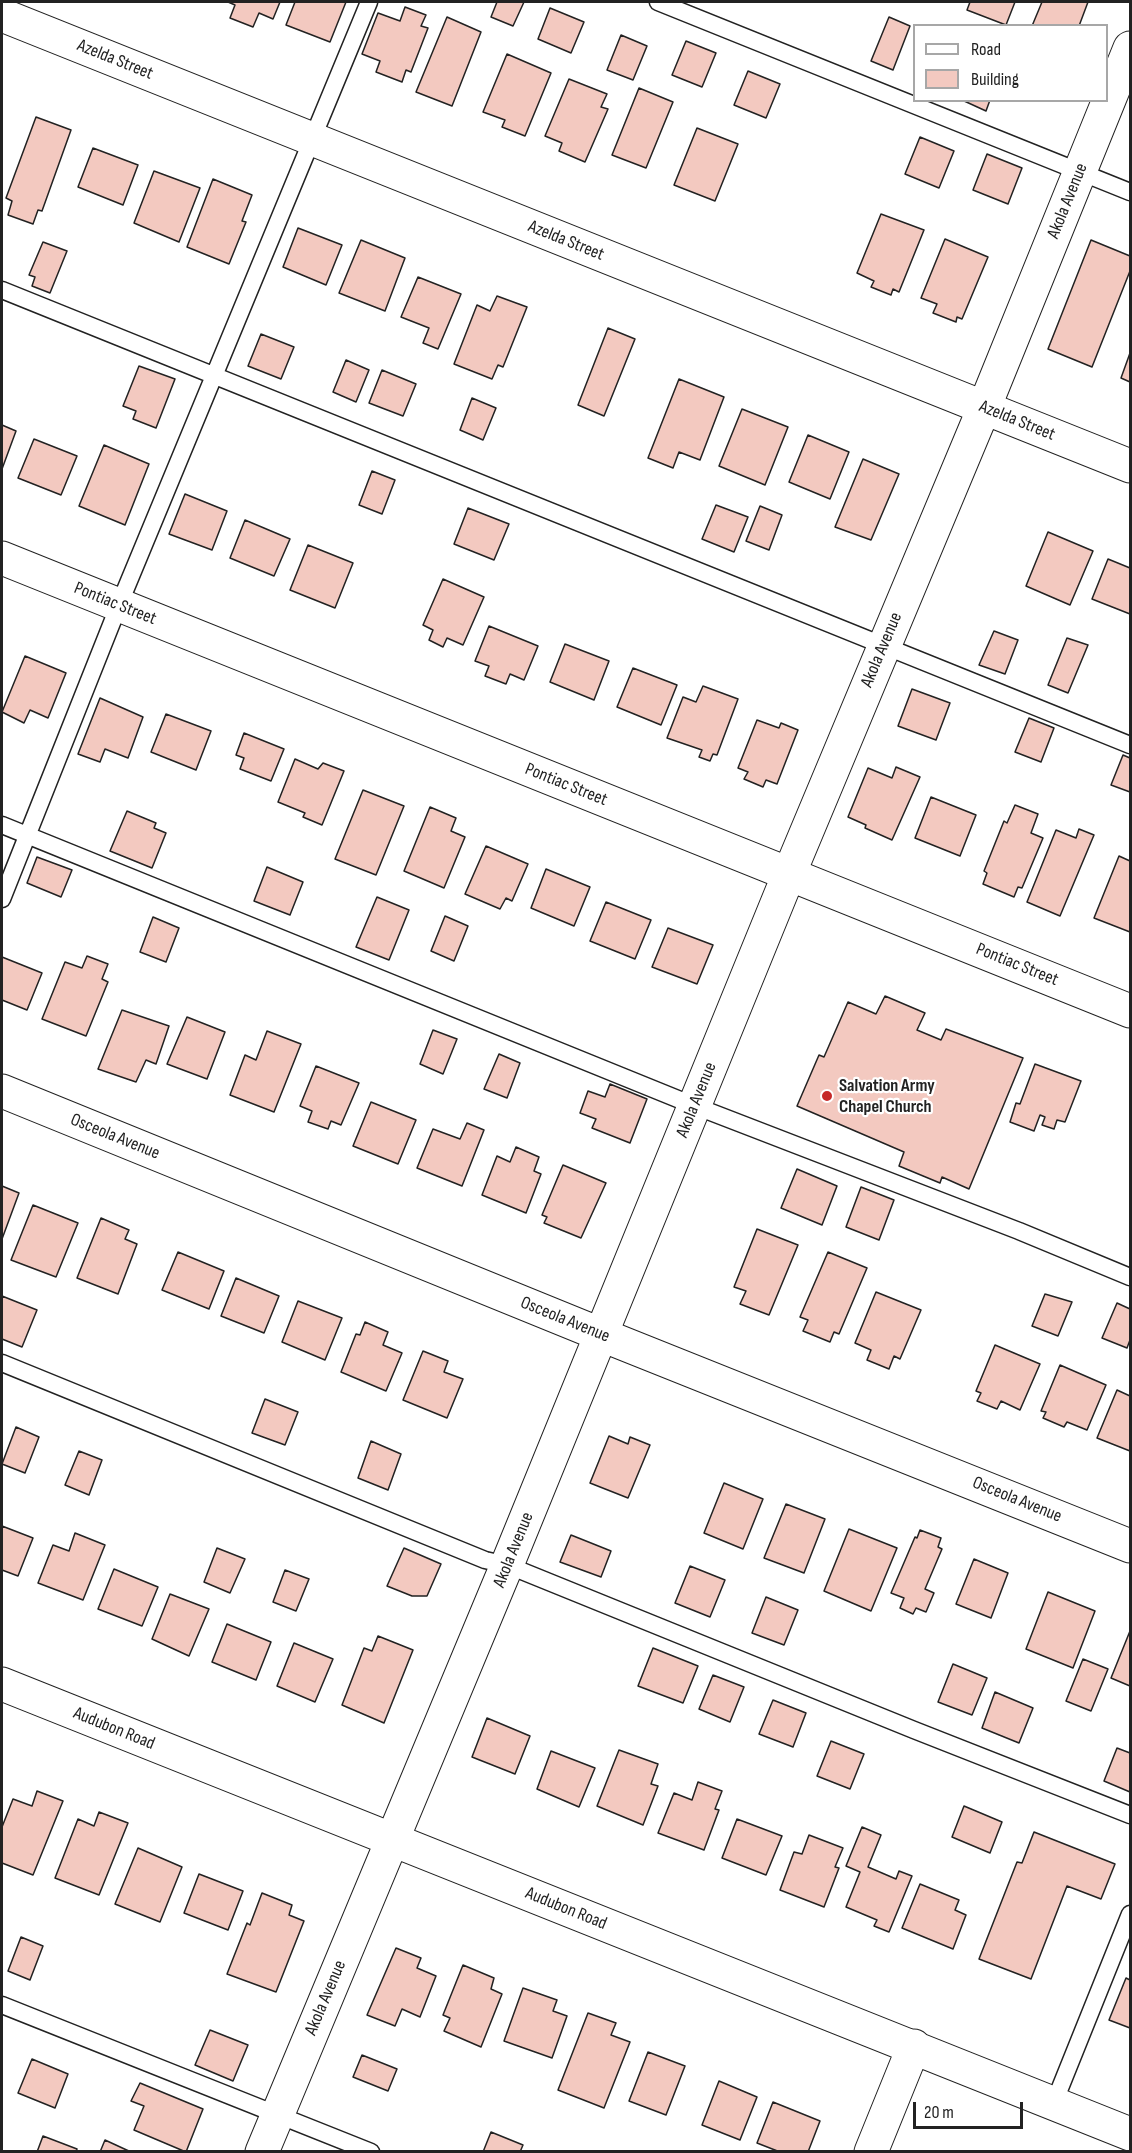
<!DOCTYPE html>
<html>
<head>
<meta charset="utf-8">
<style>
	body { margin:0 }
	#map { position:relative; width:1132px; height:2153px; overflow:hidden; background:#fff; font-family:"Sofia Sans Condensed",sans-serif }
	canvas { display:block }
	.frame { position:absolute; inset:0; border:3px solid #222; pointer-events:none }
	.legend { position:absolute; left:913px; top:24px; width:195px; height:78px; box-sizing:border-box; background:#fff; border:2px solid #a7a7a7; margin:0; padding:8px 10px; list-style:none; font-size:18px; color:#222 }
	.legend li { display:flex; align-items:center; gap:12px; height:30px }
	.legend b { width:30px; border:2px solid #a7a7a7 }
	.scale { position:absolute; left:913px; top:2102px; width:110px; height:27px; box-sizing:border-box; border:3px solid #222; border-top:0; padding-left:8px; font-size:18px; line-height:21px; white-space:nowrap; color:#222; -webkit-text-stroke:4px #fff; paint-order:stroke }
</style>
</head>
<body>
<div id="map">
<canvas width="1132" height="2153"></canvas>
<div class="frame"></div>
<ul class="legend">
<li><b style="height:8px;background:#fff"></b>Road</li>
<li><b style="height:16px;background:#f3c9c0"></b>Building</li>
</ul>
<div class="scale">20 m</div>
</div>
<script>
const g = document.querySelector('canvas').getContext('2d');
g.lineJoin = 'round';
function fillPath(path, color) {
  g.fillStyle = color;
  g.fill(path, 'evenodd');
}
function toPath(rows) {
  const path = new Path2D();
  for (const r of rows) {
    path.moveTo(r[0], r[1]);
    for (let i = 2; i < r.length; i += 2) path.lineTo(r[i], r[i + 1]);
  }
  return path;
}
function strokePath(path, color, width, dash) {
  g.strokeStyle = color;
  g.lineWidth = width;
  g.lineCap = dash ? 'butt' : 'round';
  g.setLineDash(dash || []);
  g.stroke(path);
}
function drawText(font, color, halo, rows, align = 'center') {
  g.font = font + ' "Sofia Sans Condensed",sans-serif';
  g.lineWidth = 4.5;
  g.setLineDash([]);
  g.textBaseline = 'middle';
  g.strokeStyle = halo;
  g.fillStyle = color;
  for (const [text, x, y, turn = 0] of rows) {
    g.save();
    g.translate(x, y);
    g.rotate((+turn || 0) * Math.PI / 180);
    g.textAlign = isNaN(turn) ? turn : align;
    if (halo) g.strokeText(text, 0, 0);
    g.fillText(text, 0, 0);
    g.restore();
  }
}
const building = toPath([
	[228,2,280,2,273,19,259,13,253,27,230,18,235,5,228,2],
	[295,2,346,2,330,42,286,25,295,2],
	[497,2,524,2,513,26,491,17,497,2],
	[970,2,1015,2,1006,25,967,10,970,2],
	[1042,2,1088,2,1079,26,1032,26,1042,2],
	[405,7,426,15,421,26,428,28,411,72,406,70,402,82,376,72,380,61,362,54,378,13,400,21,405,7],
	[550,8,584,22,571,53,538,39,550,8],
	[447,17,481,32,452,106,416,92,447,17],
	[889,17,910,26,893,70,871,61,889,17],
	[621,35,647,46,633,80,607,70,621,35],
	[686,41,716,53,702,87,672,75,686,41],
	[507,54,551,73,525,136,502,127,505,120,483,112,507,54],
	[748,71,780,84,766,118,734,105,748,71],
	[569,79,607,94,601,107,608,109,585,162,559,151,562,143,545,136,569,79],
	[639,88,673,102,646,168,612,155,639,88],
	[962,100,990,100,986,111,962,100],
	[36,117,71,130,42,211,38,210,33,224,8,215,12,201,6,198,36,117],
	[697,128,738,144,715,201,674,185,697,128],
	[920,137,954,151,939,188,905,174,920,137],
	[93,148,138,165,123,205,78,187,93,148],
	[987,154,1022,168,1008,204,973,190,987,154],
	[154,171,200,188,179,242,134,223,154,171],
	[213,179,252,195,242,221,246,222,229,264,187,247,213,179],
	[881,214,924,230,899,292,893,289,891,295,871,287,874,281,857,273,881,214],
	[298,228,342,245,326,285,283,267,298,228],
	[945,239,988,257,962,319,957,317,956,322,933,313,937,304,921,298,945,239],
	[361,240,405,258,385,311,339,293,361,240],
	[1091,240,1130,256,1130,271,1092,367,1048,349,1091,240],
	[43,242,67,251,50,293,32,286,35,277,29,275,43,242],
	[418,277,461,294,438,349,423,343,429,328,401,317,418,277],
	[497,296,527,307,503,367,498,365,492,379,454,364,477,305,490,311,497,296],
	[608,328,635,339,604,416,578,405,608,328],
	[261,334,294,347,281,379,248,366,261,334],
	[1130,353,1130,382,1121,378,1130,353],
	[346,360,369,370,356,402,333,392,346,360],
	[139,366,175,379,156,428,133,419,136,411,123,406,139,366],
	[382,370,416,384,403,416,369,403,382,370],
	[679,379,724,397,700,460,679,452,673,468,648,458,679,379],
	[472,398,496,408,483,440,460,430,472,398],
	[742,409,788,427,765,485,719,466,742,409],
	[2,425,16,431,2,469,2,425],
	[808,435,849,452,830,499,789,482,808,435],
	[34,439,77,456,61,495,18,478,34,439],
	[104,445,149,464,125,525,79,506,104,445],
	[863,459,899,474,871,540,835,527,863,459],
	[372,471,395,480,382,514,359,505,372,471],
	[185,494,227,511,212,550,169,534,185,494],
	[716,505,748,517,734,552,702,539,716,505],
	[760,506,782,515,769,550,746,541,760,506],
	[468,508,509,524,494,560,454,544,468,508],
	[245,520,290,539,274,576,230,558,245,520],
	[1048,532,1093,551,1070,605,1026,586,1048,532],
	[308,545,353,563,335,608,290,590,308,545],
	[1108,559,1130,568,1130,614,1092,599,1108,559],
	[443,579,484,597,463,645,447,638,443,647,429,640,433,630,423,625,443,579],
	[489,626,538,646,524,680,510,674,506,684,485,676,489,666,475,661,489,626],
	[994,631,1018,640,1005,674,979,665,994,631],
	[1067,638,1088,645,1068,693,1048,685,1067,638],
	[565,644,609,661,594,700,550,682,565,644],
	[25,656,66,673,48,718,30,710,24,723,2,712,25,656],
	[633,668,677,685,661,725,617,707,633,668],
	[703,686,738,699,717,755,713,754,710,761,699,757,702,750,667,738,683,697,696,702,703,686],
	[912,689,950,703,936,740,898,726,912,689],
	[100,698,143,717,128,758,105,749,100,762,78,754,100,698],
	[166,714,211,731,196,770,151,752,166,714],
	[1029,718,1054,728,1041,762,1015,752,1029,718],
	[757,720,779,728,781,723,798,730,777,784,766,780,763,787,744,779,748,772,738,768,757,720],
	[244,733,284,749,271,781,240,769,244,758,236,755,244,733],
	[1123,755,1130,758,1130,792,1111,785,1123,755],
	[295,759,318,769,323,763,344,771,322,825,303,817,305,813,278,802,295,759],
	[896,767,920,777,892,840,865,828,866,825,848,817,868,768,892,778,896,767],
	[363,790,404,806,376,875,335,859,363,790],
	[931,797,976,815,960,856,915,838,931,797],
	[1015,805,1038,814,1031,833,1043,838,1022,888,1018,887,1014,897,983,884,987,873,984,871,1004,821,1007,823,1015,805],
	[430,807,456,818,451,831,465,837,444,888,404,871,430,807],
	[127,811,156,823,154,828,166,833,152,868,110,851,127,811],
	[1079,829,1094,835,1060,916,1027,902,1056,830,1076,838,1079,829],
	[486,846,528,864,512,901,506,898,500,909,465,894,486,846],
	[1119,856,1130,861,1130,932,1094,918,1119,856],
	[37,857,72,870,61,897,27,883,37,857],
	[267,867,303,882,290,915,254,901,267,867],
	[546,869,590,887,574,926,531,908,546,869],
	[377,897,409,910,389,960,356,947,377,897],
	[606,902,651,920,635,959,590,941,606,902],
	[445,916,468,926,454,961,431,951,445,916],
	[153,917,179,928,166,962,140,952,153,917],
	[668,928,713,945,697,984,652,967,668,928],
	[87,956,108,964,102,979,108,982,86,1036,42,1019,65,962,82,968,87,956],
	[2,957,42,973,27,1010,2,1000,2,957],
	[885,996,925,1013,917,1030,941,1040,946,1029,1023,1058,969,1189,942,1177,940,1183,899,1166,904,1152,797,1106,819,1055,824,1057,848,1002,876,1014,885,996],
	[122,1010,169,1026,156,1064,146,1060,136,1082,98,1069,122,1010],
	[187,1017,225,1032,207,1079,167,1064,187,1017],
	[433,1030,457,1039,443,1074,420,1064,433,1030],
	[267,1031,301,1044,274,1112,230,1095,245,1055,256,1060,267,1031],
	[499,1054,520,1063,507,1098,484,1089,499,1054],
	[1035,1064,1081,1081,1065,1122,1057,1120,1054,1129,1042,1125,1045,1117,1040,1115,1034,1131,1010,1122,1016,1103,1020,1104,1035,1064],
	[316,1066,359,1083,341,1125,331,1121,328,1129,308,1122,312,1111,300,1106,316,1066],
	[610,1084,647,1099,630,1143,592,1128,596,1119,580,1113,588,1091,605,1097,610,1084],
	[371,1102,416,1120,398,1164,353,1146,371,1102],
	[467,1123,484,1130,462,1186,417,1168,433,1129,460,1139,467,1123],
	[516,1147,539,1157,534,1171,541,1174,526,1213,482,1195,497,1156,510,1162,516,1147],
	[563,1165,606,1183,581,1238,544,1223,547,1217,542,1215,563,1165],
	[797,1169,837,1186,822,1225,781,1208,797,1169],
	[2,1186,19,1193,2,1239,2,1186],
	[861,1187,894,1200,879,1240,846,1227,861,1187],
	[33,1205,78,1223,56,1277,11,1260,33,1205],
	[101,1218,129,1230,125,1239,137,1244,118,1294,77,1278,101,1218],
	[757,1229,798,1245,769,1315,740,1304,746,1291,734,1287,757,1229],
	[178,1252,224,1271,209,1309,162,1290,178,1252],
	[828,1252,867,1268,839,1334,834,1332,830,1342,803,1331,808,1320,800,1317,828,1252],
	[236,1278,279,1296,264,1333,221,1316,236,1278],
	[876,1292,921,1310,900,1359,894,1356,889,1369,867,1360,871,1350,855,1343,876,1292],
	[1045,1294,1072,1302,1058,1336,1032,1326,1045,1294],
	[2,1296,37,1310,22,1347,2,1339,2,1296],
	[298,1301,342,1318,325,1360,282,1342,298,1301],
	[1117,1303,1130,1309,1130,1340,1127,1348,1102,1338,1117,1303],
	[365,1322,388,1332,383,1345,402,1353,386,1391,341,1372,356,1334,360,1335,365,1322],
	[995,1345,1040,1364,1020,1410,1001,1401,997,1409,977,1401,981,1393,976,1391,995,1345],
	[423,1351,448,1361,444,1372,463,1379,447,1418,403,1400,423,1351],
	[1060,1365,1106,1385,1087,1430,1067,1422,1064,1427,1043,1418,1046,1412,1041,1411,1060,1365],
	[1117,1390,1130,1396,1130,1451,1097,1438,1117,1390],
	[265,1399,298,1412,285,1445,252,1433,265,1399],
	[16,1427,39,1437,25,1473,2,1464,16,1427],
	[609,1436,628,1444,630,1437,650,1445,628,1498,590,1483,609,1436],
	[371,1441,401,1454,388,1490,358,1478,371,1441],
	[79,1451,102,1460,89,1495,65,1485,79,1451],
	[724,1483,763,1499,743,1549,704,1533,724,1483],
	[786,1504,825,1519,804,1573,764,1558,786,1504],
	[2,1526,33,1538,18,1576,2,1570,2,1526],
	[849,1529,897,1548,871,1611,824,1591,849,1529],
	[920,1530,941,1538,938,1547,942,1549,925,1589,934,1593,926,1612,916,1608,913,1614,900,1608,904,1598,891,1593,915,1537,917,1538,920,1530],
	[75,1533,105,1545,83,1600,38,1583,53,1545,69,1551,75,1533],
	[571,1535,611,1551,601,1577,560,1562,571,1535],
	[217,1548,245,1559,230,1593,204,1582,217,1548],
	[404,1548,441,1564,427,1596,412,1596,387,1586,404,1548],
	[974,1559,1008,1573,991,1618,956,1604,974,1559],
	[690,1566,725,1580,710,1617,675,1603,690,1566],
	[114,1569,158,1587,142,1626,98,1609,114,1569],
	[285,1570,309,1579,296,1611,273,1602,285,1570],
	[1048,1592,1095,1611,1073,1668,1026,1649,1048,1592],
	[170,1594,209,1609,189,1656,152,1639,170,1594],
	[766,1597,798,1610,784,1645,752,1633,766,1597],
	[227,1624,271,1642,256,1680,212,1662,227,1624],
	[1130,1631,1130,1686,1111,1678,1130,1631],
	[378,1636,413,1650,384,1723,342,1705,364,1648,372,1651,378,1636],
	[294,1643,333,1659,315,1702,277,1686,294,1643],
	[653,1648,698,1666,683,1703,638,1686,653,1648],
	[1083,1659,1108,1669,1091,1711,1066,1701,1083,1659],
	[953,1664,987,1678,972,1715,938,1702,953,1664],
	[713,1675,744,1687,730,1722,699,1709,713,1675],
	[995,1692,1033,1708,1019,1743,982,1728,995,1692],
	[773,1700,806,1713,793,1747,759,1734,773,1700],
	[487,1718,530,1736,515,1774,472,1757,487,1718],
	[831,1741,864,1754,850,1789,817,1776,831,1741],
	[1117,1748,1130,1753,1130,1792,1104,1781,1117,1748],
	[619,1750,658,1764,651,1784,658,1786,643,1825,597,1806,619,1750],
	[551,1751,595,1768,579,1807,537,1789,551,1751],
	[698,1782,722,1791,715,1809,719,1810,704,1850,658,1833,674,1793,692,1800,698,1782],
	[37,1791,63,1801,33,1875,2,1863,2,1827,13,1799,32,1806,37,1791],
	[964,1806,1002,1822,990,1853,952,1837,964,1806],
	[99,1812,128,1823,99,1895,55,1878,78,1819,94,1826,99,1812],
	[737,1819,782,1836,766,1875,722,1858,737,1819],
	[862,1827,881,1835,868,1867,896,1879,899,1871,912,1876,889,1932,874,1926,877,1920,846,1907,860,1872,846,1866,862,1827],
	[1034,1832,1115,1864,1101,1899,1067,1886,1031,1979,979,1959,1017,1862,1022,1863,1034,1832],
	[809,1835,843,1848,835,1867,839,1868,824,1907,780,1890,794,1852,802,1854,809,1835],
	[138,1848,182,1867,160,1922,115,1904,138,1848],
	[199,1874,243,1891,228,1930,184,1913,199,1874],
	[920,1884,959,1900,955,1910,966,1915,953,1949,902,1928,920,1884],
	[262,1893,292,1905,289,1915,304,1921,276,1992,227,1974,247,1923,250,1925,262,1893],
	[21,1937,43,1946,30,1980,8,1971,21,1937],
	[396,1948,421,1958,417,1968,436,1976,420,2017,402,2009,395,2026,367,2015,396,1948],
	[463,1965,494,1978,491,1989,502,1994,481,2047,444,2031,450,2018,443,2015,463,1965],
	[1126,1978,1130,1980,1130,2028,1109,2020,1126,1978],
	[523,1988,557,2000,553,2011,567,2016,552,2058,504,2041,523,1988],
	[588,2013,616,2023,611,2035,630,2042,604,2108,558,2090,588,2013],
	[210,2030,248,2045,233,2081,195,2065,210,2030],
	[648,2052,685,2066,666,2115,629,2101,648,2052],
	[362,2055,397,2069,388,2091,353,2077,362,2055],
	[32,2059,68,2074,55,2108,18,2093,32,2059],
	[719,2081,757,2097,740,2140,702,2125,719,2081],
	[140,2083,203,2109,186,2152,134,2130,144,2106,131,2101,140,2083],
	[773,2102,820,2121,808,2152,780,2152,757,2143,773,2102],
	[491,2132,523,2145,520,2152,483,2152,491,2132],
	[43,2136,77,2149,76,2152,37,2152,43,2136],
	[105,2140,131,2152,100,2152,105,2140]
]);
const lane = toPath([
	[658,2,1130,192],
	[2,290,1130,745],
	[2,825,695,1106,1019,1231,1130,1277],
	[2,899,119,605,369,2],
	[2,1363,485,1560,507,1565,914,1730,1130,1815],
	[2,2005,371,2152],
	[1054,2103,1130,1914]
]);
const street = toPath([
	[2,15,1130,466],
	[2,558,1130,1011],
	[2,1091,602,1335,1130,1546],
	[2,1684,1130,2134],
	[262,2152,507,1565,789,874,984,408,1130,48],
	[871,2152,914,2046]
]);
const markers = [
	[827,1096,6,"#c62828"]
];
const streetNames = [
	["Azelda Street",115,60,22],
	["Akola Avenue",1068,201,-68],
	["Azelda Street",566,241,22],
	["Azelda Street",1017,421,22],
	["Pontiac Street",115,604,22],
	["Akola Avenue",882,650,-67],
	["Pontiac Street",566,785,22],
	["Pontiac Street",1017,965,22],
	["Akola Avenue",697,1100,-68],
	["Osceola Avenue",115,1137,22],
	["Osceola Avenue",565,1320,22],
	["Osceola Avenue",1017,1500,22],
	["Akola Avenue",514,1550,-68],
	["Audubon Road",114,1729,22],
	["Audubon Road",566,1909,22],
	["Akola Avenue",326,1998,-67]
];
const poiNames = [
	["Salvation Army",839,1086],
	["Chapel Church",839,1107]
];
fillPath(building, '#f3c9c0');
strokePath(building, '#222', 1.5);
strokePath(lane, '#222', 19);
strokePath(street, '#222', 35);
strokePath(lane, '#fff', 16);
strokePath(street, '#fff', 33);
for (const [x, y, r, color] of markers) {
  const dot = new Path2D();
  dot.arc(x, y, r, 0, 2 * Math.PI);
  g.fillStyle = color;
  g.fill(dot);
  strokePath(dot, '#fff', 2);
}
drawText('18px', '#222', '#fff', streetNames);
drawText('bold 18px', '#222', '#fff', poiNames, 'left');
</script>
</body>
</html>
